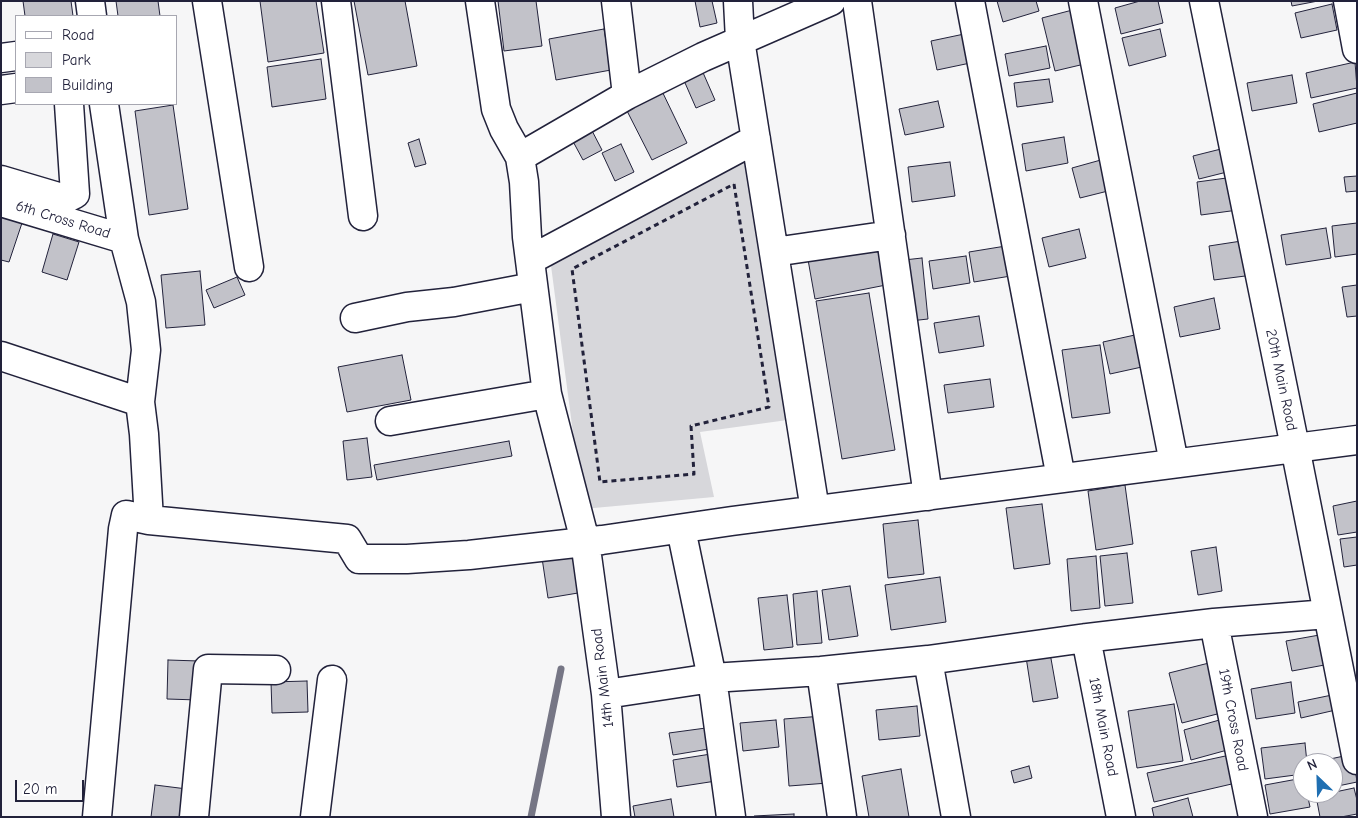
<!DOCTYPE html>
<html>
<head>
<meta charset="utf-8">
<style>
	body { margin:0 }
	#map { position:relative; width:1358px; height:818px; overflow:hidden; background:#f6f6f7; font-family:"Comic Neue",sans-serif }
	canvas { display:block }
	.frame { position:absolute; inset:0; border:2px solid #22223b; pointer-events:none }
	.legend { position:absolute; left:15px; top:15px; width:162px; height:90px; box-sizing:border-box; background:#fff; border:1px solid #a7a7b1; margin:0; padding:6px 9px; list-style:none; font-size:15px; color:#22223b }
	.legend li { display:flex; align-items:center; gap:10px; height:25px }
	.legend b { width:25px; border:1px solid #a7a7b1 }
	.north { position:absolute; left:1293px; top:753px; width:50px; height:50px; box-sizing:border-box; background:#fff; border:1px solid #a7a7b1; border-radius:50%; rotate:336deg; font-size:14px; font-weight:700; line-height:20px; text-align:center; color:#22223b }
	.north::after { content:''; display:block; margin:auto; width:18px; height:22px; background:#1f6fb2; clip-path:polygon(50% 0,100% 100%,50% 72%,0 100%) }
	.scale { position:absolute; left:15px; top:780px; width:69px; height:22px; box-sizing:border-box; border:2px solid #22223b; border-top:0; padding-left:6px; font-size:15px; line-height:18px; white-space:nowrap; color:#22223b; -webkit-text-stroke:4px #fff; paint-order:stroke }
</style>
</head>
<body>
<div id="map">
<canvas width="1358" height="818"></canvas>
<div class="frame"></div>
<ul class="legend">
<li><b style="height:6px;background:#fff"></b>Road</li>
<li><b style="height:14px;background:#d7d7db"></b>Park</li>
<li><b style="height:14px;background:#c2c2c9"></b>Building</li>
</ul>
<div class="north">N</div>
<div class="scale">20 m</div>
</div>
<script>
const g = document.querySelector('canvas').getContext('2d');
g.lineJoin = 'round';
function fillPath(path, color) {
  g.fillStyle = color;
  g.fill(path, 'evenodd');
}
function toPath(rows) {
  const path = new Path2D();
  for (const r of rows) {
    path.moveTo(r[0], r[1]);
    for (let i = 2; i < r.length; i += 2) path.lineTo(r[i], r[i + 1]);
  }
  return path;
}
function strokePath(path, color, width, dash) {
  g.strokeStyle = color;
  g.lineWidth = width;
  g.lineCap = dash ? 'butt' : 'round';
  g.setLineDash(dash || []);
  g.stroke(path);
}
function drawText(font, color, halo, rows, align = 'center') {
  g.font = font + ' "Comic Neue",sans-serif';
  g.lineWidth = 4;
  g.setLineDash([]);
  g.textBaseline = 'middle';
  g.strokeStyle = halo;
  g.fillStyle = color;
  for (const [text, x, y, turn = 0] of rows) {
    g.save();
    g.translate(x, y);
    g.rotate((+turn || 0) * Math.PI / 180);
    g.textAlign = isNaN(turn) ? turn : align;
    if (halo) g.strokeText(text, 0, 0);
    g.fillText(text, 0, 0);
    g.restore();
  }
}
const green = toPath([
	[749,158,795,419,700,432,714,497,583,509,550,258]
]);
const stream = toPath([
	[531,817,561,669]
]);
const building = toPath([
	[23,1,71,1,73,16,25,16,23,1],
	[116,1,158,1,160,16,118,16,116,1],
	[260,1,316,1,324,53,268,62,260,1],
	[354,1,405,1,417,66,368,75,354,1],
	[498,1,536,1,542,46,504,51,498,1],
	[695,1,712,1,717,23,700,27,695,1],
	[997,1,1036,1,1039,11,1003,22,997,1],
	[1140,1,1158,1,1163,23,1121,34,1115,8,1140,1],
	[1291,1,1318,1,1292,6,1291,1],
	[1332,4,1337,30,1301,38,1295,13,1332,4],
	[1080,8,1093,62,1055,71,1042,18,1080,8],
	[604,29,611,70,556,80,549,39,604,29],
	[1160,29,1166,56,1129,66,1122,38,1160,29],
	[969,33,975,62,937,70,931,41,969,33],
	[1046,46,1050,68,1009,76,1005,54,1046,46],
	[321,59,326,99,272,107,267,67,321,59],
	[1355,62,1357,88,1311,98,1306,73,1355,62],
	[701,68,715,100,696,108,682,76,701,68],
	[1292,75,1297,103,1252,111,1247,83,1292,75],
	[1049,79,1053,102,1017,107,1014,83,1049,79],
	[660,87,687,143,652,160,624,105,660,87],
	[1357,93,1357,123,1319,132,1313,104,1357,93],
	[938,101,944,127,905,135,899,109,938,101],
	[173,105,188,209,149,215,135,111,173,105],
	[588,123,602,150,583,160,569,134,588,123],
	[1064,137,1068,163,1026,171,1022,144,1064,137],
	[419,139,426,164,415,167,408,143,419,139],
	[621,144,634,172,615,181,602,153,621,144],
	[1229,147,1235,170,1199,179,1193,156,1229,147],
	[1108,158,1116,189,1080,198,1072,168,1108,158],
	[950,162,955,196,912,202,908,167,950,162],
	[1357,176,1357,191,1346,192,1344,177,1357,176],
	[1234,177,1238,210,1201,215,1197,182,1234,177],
	[1,216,22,223,9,262,1,260,1,216],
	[1357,223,1357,254,1335,257,1332,226,1357,223],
	[1326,228,1331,258,1286,265,1281,235,1326,228],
	[1079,229,1086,258,1049,267,1042,238,1079,229],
	[53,234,79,242,67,280,42,272,53,234],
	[1248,240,1253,275,1214,280,1209,246,1248,240],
	[878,241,886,285,815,299,807,254,878,241],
	[1012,245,1017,275,974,282,969,252,1012,245],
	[966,256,970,283,933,289,929,261,966,256],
	[922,258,928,319,910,321,904,260,922,258],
	[200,271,205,325,166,328,161,275,200,271],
	[237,277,245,295,214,308,206,290,237,277],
	[1357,285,1357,316,1347,317,1342,287,1357,285],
	[869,293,895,450,842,459,816,301,869,293],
	[1214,298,1220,329,1180,337,1174,307,1214,298],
	[979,316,984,346,939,353,934,323,979,316],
	[1144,333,1151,365,1110,374,1103,342,1144,333],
	[1100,345,1110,413,1072,418,1062,350,1100,345],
	[402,355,411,400,347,412,338,367,402,355],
	[990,379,994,407,948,413,944,385,990,379],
	[367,438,372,477,347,480,343,441,367,438],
	[509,441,512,456,377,480,374,465,509,441],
	[1125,485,1133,544,1096,550,1088,491,1125,485],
	[1357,501,1357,532,1338,535,1333,506,1357,501],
	[1042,504,1050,564,1014,569,1006,508,1042,504],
	[918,520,924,574,888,578,883,524,918,520],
	[1357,537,1357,565,1344,567,1340,539,1357,537],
	[1216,547,1222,591,1198,595,1191,551,1216,547],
	[572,553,578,593,548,598,542,558,572,553],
	[1127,553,1133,603,1105,606,1100,556,1127,553],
	[1096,556,1100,608,1071,611,1067,559,1096,556],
	[940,577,946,622,891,630,885,585,940,577],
	[850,586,858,636,829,640,822,590,850,586],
	[817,591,822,643,797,645,793,594,817,591],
	[787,595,793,647,764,650,758,598,787,595],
	[1325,634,1330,664,1292,671,1286,641,1325,634],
	[1050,653,1058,698,1033,702,1026,657,1050,653],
	[168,660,199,661,198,700,167,699,168,660],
	[1213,662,1225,712,1182,723,1169,673,1213,662],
	[307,681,308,712,272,713,271,682,307,681],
	[1291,682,1295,713,1256,719,1251,689,1291,682],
	[1337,694,1340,709,1301,718,1298,702,1337,694],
	[1174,704,1183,761,1137,768,1128,711,1174,704],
	[917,706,920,736,879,740,876,710,917,706],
	[823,716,828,783,789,786,784,719,823,716],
	[1223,719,1231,749,1191,760,1184,730,1223,719],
	[776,720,779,747,743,751,740,723,776,720],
	[706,728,709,749,673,755,669,733,706,728],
	[1305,743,1307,763,1303,763,1303,774,1265,779,1261,748,1305,743],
	[711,754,716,781,677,787,673,760,711,754],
	[1353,754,1357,782,1333,787,1333,763,1312,763,1353,754],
	[1230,755,1236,783,1154,802,1147,773,1230,755],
	[1029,766,1032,778,1014,783,1011,771,1029,766],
	[901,769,909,817,869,817,862,776,901,769],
	[1303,778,1303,793,1307,793,1310,807,1270,814,1265,785,1303,778],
	[155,785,187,789,183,817,151,817,155,785],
	[1354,788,1357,800,1357,814,1341,817,1320,817,1316,796,1354,788],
	[1188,798,1193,817,1154,817,1152,808,1188,798],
	[671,799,674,817,635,817,633,806,671,799],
	[794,814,794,817,754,817,754,816,794,814]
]);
const path = toPath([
	[734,184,769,407,691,426,694,474,600,482,572,269,734,184]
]);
const minor = toPath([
	[90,1,92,16],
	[207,1,249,267],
	[336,1,363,216],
	[480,1,496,109,504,129,520,157,524,182,527,237,547,394,585,541,606,694,616,817],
	[616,1,627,95],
	[738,1,740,40,815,510],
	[857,1,928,496],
	[970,1,1061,478],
	[1083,1,1174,463],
	[1204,1,1295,447,1357,760],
	[1348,1,1357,49],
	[1,58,16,56],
	[1,90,16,88],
	[520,157,627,95,703,57,831,1],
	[1,180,65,199,75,194,69,104],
	[1,202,124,239],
	[774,252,891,235],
	[530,260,756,139],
	[355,318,407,307,454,302,533,287],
	[1,356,140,402],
	[390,421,547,394],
	[149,520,347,539,359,559,407,559,469,555,602,540,732,521,1357,440],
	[681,529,712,678,731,817],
	[1214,623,1253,817],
	[1086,638,1121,817],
	[928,660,956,817],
	[821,671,842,817],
	[606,694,712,678,821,671,928,660,1086,638,1214,623,1328,614],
	[97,817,123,529,126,515,149,520,144,434,140,402,146,350,141,302,124,239,104,104],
	[194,817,208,669,276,670],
	[315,817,332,680]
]);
const streetNames = [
	["6th Cross Road",63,220,17],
	["20th Main Road",1281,380,78],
	["14th Main Road",603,678,-97],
	["19th Cross Road",1233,720,79],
	["18th Main Road",1103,727,79]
];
fillPath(green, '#d7d7db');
strokePath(stream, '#767685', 7);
fillPath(building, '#c2c2c9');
strokePath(building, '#22223b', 1);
strokePath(minor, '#22223b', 31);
strokePath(path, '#22223b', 3, [5, 4]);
strokePath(minor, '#fff', 28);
drawText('15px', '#22223b', '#fff', streetNames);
</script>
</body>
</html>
